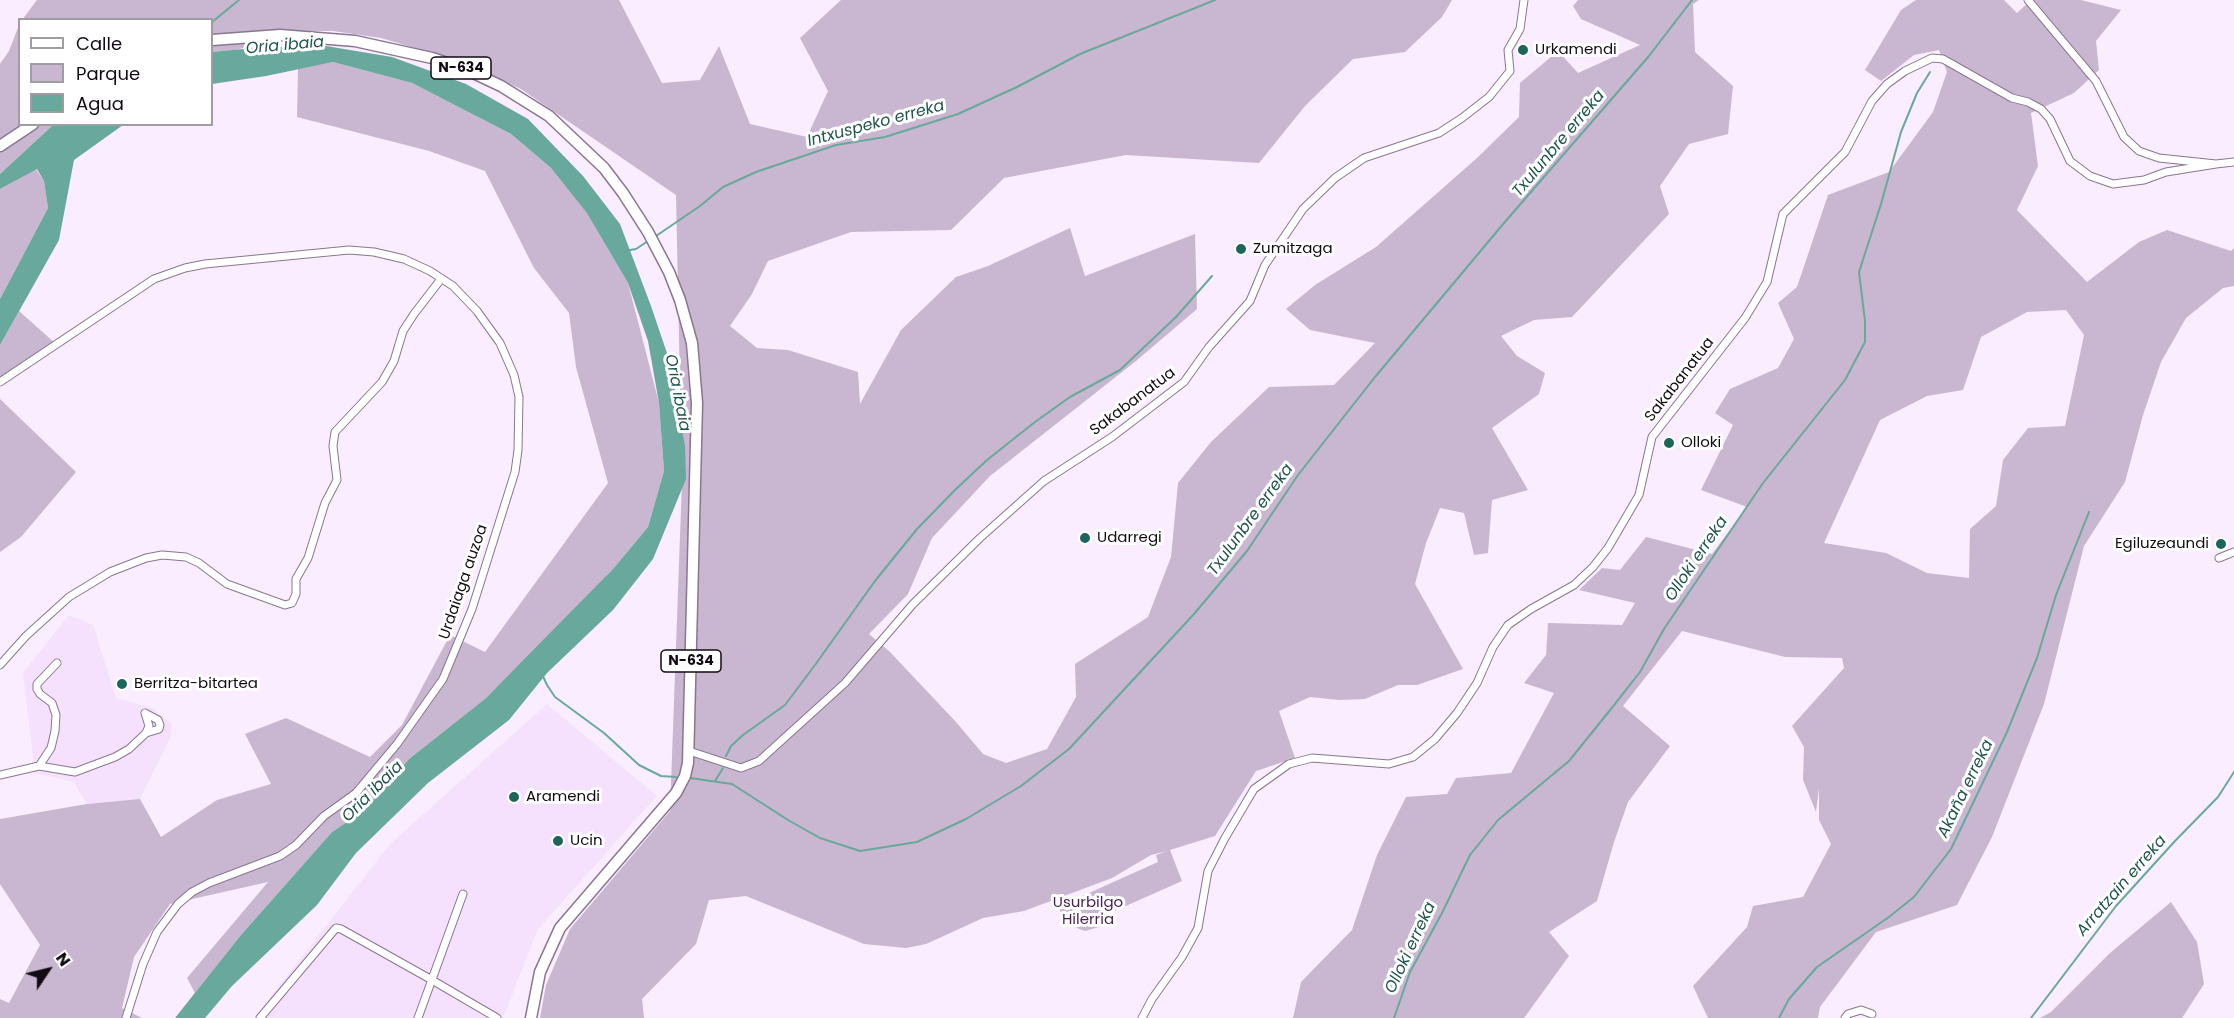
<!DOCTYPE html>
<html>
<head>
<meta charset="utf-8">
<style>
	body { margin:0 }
	#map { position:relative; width:2234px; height:1018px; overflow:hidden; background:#faedff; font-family:Poppins,sans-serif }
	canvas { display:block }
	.legend { position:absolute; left:18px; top:18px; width:195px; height:108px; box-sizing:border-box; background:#fff; border:2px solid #a09da1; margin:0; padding:8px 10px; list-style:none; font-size:18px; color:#120b14 }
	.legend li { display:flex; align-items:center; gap:12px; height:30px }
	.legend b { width:30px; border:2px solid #a09da1 }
	.north { position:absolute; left:18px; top:940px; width:60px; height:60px; -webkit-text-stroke:4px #fff; paint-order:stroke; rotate:55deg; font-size:16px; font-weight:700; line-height:24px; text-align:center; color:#120b14 }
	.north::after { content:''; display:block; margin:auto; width:21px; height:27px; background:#120b14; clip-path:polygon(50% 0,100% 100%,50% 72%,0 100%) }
</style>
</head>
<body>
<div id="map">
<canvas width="2234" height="1018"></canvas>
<ul class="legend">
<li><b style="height:8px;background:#fff"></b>Calle</li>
<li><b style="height:16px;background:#c9b6d0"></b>Parque</li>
<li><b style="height:16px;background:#69a89c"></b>Agua</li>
</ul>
<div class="north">N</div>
</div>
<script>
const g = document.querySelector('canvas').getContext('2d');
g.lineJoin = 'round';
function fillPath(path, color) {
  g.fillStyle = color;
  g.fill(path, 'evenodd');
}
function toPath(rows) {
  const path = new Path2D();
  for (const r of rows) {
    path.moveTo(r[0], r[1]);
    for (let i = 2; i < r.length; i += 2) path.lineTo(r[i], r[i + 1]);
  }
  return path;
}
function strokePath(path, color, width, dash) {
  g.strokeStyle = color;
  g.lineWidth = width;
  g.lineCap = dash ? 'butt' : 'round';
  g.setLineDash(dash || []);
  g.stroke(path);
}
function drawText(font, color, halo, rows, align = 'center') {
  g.font = font + ' Poppins,sans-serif';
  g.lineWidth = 6;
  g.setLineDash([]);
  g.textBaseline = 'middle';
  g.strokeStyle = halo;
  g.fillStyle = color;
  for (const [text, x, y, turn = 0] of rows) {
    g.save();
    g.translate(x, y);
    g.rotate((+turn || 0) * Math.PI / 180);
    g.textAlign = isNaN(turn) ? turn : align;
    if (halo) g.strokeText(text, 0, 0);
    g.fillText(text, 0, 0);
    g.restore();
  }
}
const built = toPath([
	[69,615,93,625,116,698,152,708,172,724,171,736,140,799,87,804,73,782,35,773,23,673],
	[547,704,657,796,538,929,503,1018,254,1018,390,844]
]);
const green = toPath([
	[37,0,619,0,662,83,700,80,719,46,750,124,807,137,828,91,800,38,841,0,1452,0,1442,17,1405,52,1353,59,1305,106,1259,163,1126,155,1004,178,951,230,851,232,768,261,752,294,730,326,757,348,788,350,858,372,860,404,901,330,956,277,988,266,1070,228,1085,276,1195,234,1197,309,1136,361,990,476,932,538,908,594,869,634,890,652,956,722,983,754,1006,763,1047,749,1076,697,1075,664,1148,617,1171,557,1178,483,1211,442,1269,387,1334,385,1375,343,1310,330,1286,309,1315,285,1376,247,1477,158,1519,117,1520,83,1558,51,1578,73,1640,45,1581,19,1573,6,1578,0,1699,0,1693,4,1695,52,1733,86,1728,134,1689,144,1660,186,1669,214,1572,317,1534,320,1501,336,1517,356,1545,373,1539,394,1492,428,1528,490,1492,500,1488,553,1474,555,1464,513,1440,508,1426,543,1415,584,1463,669,1417,685,1398,685,1365,699,1339,700,1310,697,1279,711,1295,758,1256,771,1215,836,1170,850,1182,881,1110,913,1112,919,1099,927,1085,931,1079,929,1064,917,1060,911,1060,906,1158,862,1156,855,1167,851,1151,855,1112,878,1024,911,983,918,926,944,906,948,864,944,746,896,709,900,696,944,642,999,644,1018,540,1018,546,985,570,929,670,811,682,482,676,195,521,89,456,60,381,38,333,31,311,31,235,50,212,52,212,20,22,20],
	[1916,0,2004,0,2017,13,2031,0,2081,0,2121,10,2096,41,2099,70,2074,93,2031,113,2038,166,2017,210,2087,282,2139,242,2167,230,2231,251,2234,248,2234,286,2223,288,2186,318,2161,362,2143,415,2125,482,2084,546,2044,704,1992,837,1957,905,1876,932,1820,1007,1818,1018,1708,1018,1693,986,1747,927,1753,906,1803,897,1831,844,1819,820,1819,788,1816,812,1803,780,1804,747,1792,726,1844,668,1842,658,1785,657,1682,631,1623,706,1670,746,1628,802,1614,842,1597,901,1549,932,1569,956,1524,1018,1293,1018,1301,982,1352,930,1377,855,1406,797,1447,794,1456,778,1511,773,1554,693,1524,683,1546,655,1548,623,1622,625,1635,603,1579,590,1602,568,1620,570,1646,537,1712,554,1747,507,1701,490,1733,425,1715,413,1730,389,1778,368,1794,339,1778,303,1797,287,1828,195,1889,172,1933,112,1947,72,1939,50,1914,55,1881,81,1865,70,1901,10],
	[2066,310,2084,335,2065,426,2028,428,2003,460,1996,506,1970,529,1969,578,1927,573,1886,553,1824,543,1880,420,1927,396,1963,390,1981,337,2027,312],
	[19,25,20,124,53,125,0,174,0,64,9,51],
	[333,62,412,83,511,134,551,168,587,212,628,283,659,403,664,471,648,527,613,569,561,624,486,698,409,759,365,810,332,832,241,935,195,993,187,978,268,882,170,904,134,957,122,1008,142,1018,0,1018,0,999,9,1003,40,945,0,884,0,819,87,804,140,799,161,837,217,800,271,784,245,734,286,718,370,757,402,725,450,635,485,652,608,483,576,367,569,313,534,268,485,171,429,151,297,117,298,69],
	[36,169,44,181,48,208,0,299,0,189],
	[19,311,56,344,0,382,0,345],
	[0,399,76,472,21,537,0,552],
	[2171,902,2197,942,2204,984,2182,1018,2040,1018,2051,1012,2110,953]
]);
const water = toPath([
	[326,46,392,57,466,84,528,119,583,176,620,224,651,306,670,362,685,446,686,479,653,559,613,610,547,673,509,720,428,783,356,853,317,905,232,986,205,1018,175,1018,241,935,332,832,365,810,409,759,486,698,613,569,648,527,664,471,659,403,648,341,628,283,587,213,551,168,511,134,412,83,333,62,266,76,212,84,212,52,264,47],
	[53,125,123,125,74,160,59,240,0,345,0,299,48,208,44,181,37,169,0,189,0,174]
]);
const stream = toPath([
	[212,22,239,0],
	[656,236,700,206,723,187,756,172,836,145,885,137,958,114,1017,87,1080,54,1215,0],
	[630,250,636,249,648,241],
	[542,674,547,685,555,697,604,733,639,765,661,776,676,777],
	[726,756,731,746,743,735,785,705,815,665,875,581,917,529,956,489,987,460,1035,422,1070,397,1120,370,1176,317,1212,276],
	[690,778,732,784,788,820,820,838,860,851,917,842,966,819,1021,786,1069,749,1194,614,1247,551,1298,475,1375,377,1504,223,1649,56,1692,0],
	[715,781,723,768],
	[1394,1018,1410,972,1442,913,1470,855,1498,820,1569,761,1611,709,1640,672,1664,629,1763,483,1845,380,1865,342,1865,321,1859,272,1881,204,1901,132,1917,93,1930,72],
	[1779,1018,1789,999,1817,967,1889,917,1914,897,1951,849,2007,732,2037,658,2056,595,2089,512],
	[2031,1018,2116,906,2175,841,2218,797,2234,772]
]);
const minor = toPath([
	[2028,0,2096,81,2124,137,2139,151,2159,158,2216,164,2234,162],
	[0,382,154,279,185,268,205,264,349,250,374,252,404,259,430,271,453,286,477,311,500,343,514,375,519,397,518,450,515,472,472,609,443,679,397,744,356,793,324,816,296,845,280,856,209,883,192,892,178,904,157,932,143,964,126,1018],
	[2219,558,2234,552],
	[0,665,26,636,69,597,110,572,146,558,162,555,186,557,199,563,227,584,285,605,292,603,296,594,296,579,308,558,325,503,337,480,333,446,335,432,382,382,394,361,403,331,414,314,441,279],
	[689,751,741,768,759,761,845,683,913,604,980,538,1044,481,1112,437,1184,382,1209,347,1250,301,1265,265,1303,209,1335,178,1364,158,1439,133,1462,118,1489,97,1510,71,1508,50,1520,29,1524,0],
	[39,766,51,748,55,731,56,715,52,703,40,694,37,689,37,684,57,663],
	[0,775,39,766,75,772,115,757,129,749,146,733,159,729,160,725,158,720,145,713,149,726,146,733],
	[260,1018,336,928,341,929,432,980,497,1018],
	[418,1018,463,894],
	[1142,1018,1152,999,1182,957,1198,928,1208,871,1225,838,1254,789,1289,764,1312,758,1389,764,1413,757,1435,739,1457,713,1477,683,1493,647,1508,625,1531,609,1574,585,1593,567,1608,548,1639,495,1652,437,1745,318,1767,282,1783,214,1845,152,1872,101,1887,84,1905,71,1932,58,1943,59,2012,98,2028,102,2041,109,2050,119,2070,161,2090,176,2113,184,2144,180,2166,172,2216,164],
	[1845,1018,1848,1014,1861,1010,1872,1014]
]);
const highway = toPath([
	[212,40,280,35,355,41,432,58,465,69,501,86,549,116,604,168,623,193,648,232,669,272,680,300,692,343,697,403,688,763,685,776,676,793,560,928,540,972,531,1018],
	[0,146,33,124]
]);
const markers = [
	[1523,50,6,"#1d655a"],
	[1241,249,6,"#1d655a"],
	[1669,443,6,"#1d655a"],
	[1085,538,6,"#1d655a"],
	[2221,544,6,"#1d655a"],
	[122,684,6,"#1d655a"],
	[514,797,6,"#1d655a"],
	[558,841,6,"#1d655a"]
];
const shields = [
	[461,68,60],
	[691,661,60]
];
const shieldNames = [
	["N-634",461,68],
	["N-634",691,661]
];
const poiNames = [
	["Urkamendi",1535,50],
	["Zumitzaga",1253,249],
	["Olloki",1681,443],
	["Udarregi",1097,538],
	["Egiluzeaundi",2209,544,"right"],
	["Berritza-bitartea",134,684],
	["Aramendi",526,797],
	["Ucin",570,841]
];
const streetNames = [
	["Sakabanatua",1680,380,-52],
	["Sakabanatua",1133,402,-37],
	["Urdaiaga auzoa",464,582,-71]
];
const parkNames = [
	["Usurbilgo",1088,903],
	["Hilerria",1088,920]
];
const waterNames = [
	["Oria ibaia",285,46,-5],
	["Intxuspeko erreka",876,124,-15],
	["Txulunbre erreka",1559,144,-50],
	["Oria ibaia",677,393,79],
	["Txulunbre erreka",1251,520,-54],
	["Olloki erreka",1697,559,-56],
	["Akaña erreka",1966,789,-64],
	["Oria ibaia",373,792,-45],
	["Arratzain erreka",2122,886,-49],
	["Olloki erreka",1411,948,-65]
];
fillPath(built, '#f5e1fd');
fillPath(green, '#c9b6d0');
fillPath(water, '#69a89c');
strokePath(stream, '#69a89c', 2);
strokePath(minor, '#897691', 9);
strokePath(highway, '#897691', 13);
strokePath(minor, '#fff', 7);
strokePath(highway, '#fff', 10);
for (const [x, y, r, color] of markers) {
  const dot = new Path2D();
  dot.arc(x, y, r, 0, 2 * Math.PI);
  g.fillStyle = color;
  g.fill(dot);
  strokePath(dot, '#fff', 2);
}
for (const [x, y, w] of shields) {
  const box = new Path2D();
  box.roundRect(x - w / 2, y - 11, w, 22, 4.5);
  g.fillStyle = '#fff';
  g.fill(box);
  strokePath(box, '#120b14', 1.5);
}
drawText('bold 14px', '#120b14', null, shieldNames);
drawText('15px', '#120b14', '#fff', poiNames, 'left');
drawText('15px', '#120b14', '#fff', streetNames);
drawText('15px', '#451f53', '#fff', parkNames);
drawText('italic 16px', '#1f554c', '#fff', waterNames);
</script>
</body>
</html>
